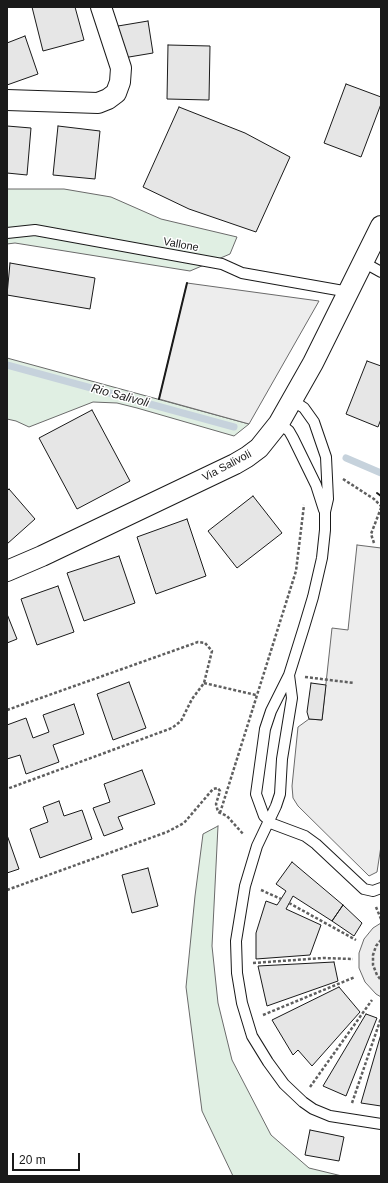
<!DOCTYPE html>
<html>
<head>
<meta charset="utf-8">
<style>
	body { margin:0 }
	#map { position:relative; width:388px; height:1183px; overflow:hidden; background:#fff; font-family:Helvetica,sans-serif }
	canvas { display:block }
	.frame { position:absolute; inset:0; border:8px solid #1a1a1a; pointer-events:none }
	.scale { position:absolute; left:12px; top:1153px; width:68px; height:18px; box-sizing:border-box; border:2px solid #1a1a1a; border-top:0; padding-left:5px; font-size:12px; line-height:14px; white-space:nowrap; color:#1a1a1a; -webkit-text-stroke:3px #fff; paint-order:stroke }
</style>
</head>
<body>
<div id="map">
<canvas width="388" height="1183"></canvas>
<div class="frame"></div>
<div class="scale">20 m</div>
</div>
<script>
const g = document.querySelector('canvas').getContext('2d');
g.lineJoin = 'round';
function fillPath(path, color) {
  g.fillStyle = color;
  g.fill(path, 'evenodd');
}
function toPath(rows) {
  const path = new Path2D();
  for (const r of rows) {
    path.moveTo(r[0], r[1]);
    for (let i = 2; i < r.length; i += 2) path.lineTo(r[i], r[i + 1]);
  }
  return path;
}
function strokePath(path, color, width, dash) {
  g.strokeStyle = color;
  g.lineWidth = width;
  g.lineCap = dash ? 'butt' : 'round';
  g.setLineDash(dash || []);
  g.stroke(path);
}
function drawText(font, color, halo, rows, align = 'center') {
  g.font = font + ' Helvetica,sans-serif';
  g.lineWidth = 3;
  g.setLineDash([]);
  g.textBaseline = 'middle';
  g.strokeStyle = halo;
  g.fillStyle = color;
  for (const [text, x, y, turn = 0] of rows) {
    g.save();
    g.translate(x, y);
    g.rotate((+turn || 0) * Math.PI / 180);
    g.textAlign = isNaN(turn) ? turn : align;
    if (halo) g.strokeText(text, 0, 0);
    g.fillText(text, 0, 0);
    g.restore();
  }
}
const green = toPath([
	[7,189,64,189,111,197,161,219,237,237,230,254,190,271,15,243,7,244,7,189],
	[7,358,249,424,234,436,137,408,117,403,93,402,29,427,16,421,7,419,7,358],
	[218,826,212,946,218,1003,232,1060,271,1135,309,1168,342,1176,233,1176,202,1111,186,987,195,896,203,834,218,826]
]);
const parking = toPath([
	[187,283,319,301,249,424,159,399,187,283],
	[357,545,381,548,381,846,377,872,369,876,298,806,293,798,292,786,298,727,309,719,322,720,332,628,348,630,357,545],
	[381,923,381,997,376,994,365,982,359,968,359,953,364,939,373,928,381,923]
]);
const stream = toPath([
	[7,365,234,427],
	[346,458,381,473]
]);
const building = toPath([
	[32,7,75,7,84,40,43,51,32,7],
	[148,21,153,53,123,58,118,26,148,21],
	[25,36,38,74,7,85,7,43,25,36],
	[168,45,210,46,209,100,167,99,168,45],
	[346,84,381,97,381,104,361,157,324,143,346,84],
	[179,107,245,133,290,157,256,232,189,209,143,187,179,107],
	[7,126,31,128,27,175,7,173,7,126],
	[58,126,100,131,95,179,53,175,58,126],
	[10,263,95,278,90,309,7,295,10,263],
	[367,361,381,366,381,419,378,427,346,414,367,361],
	[92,410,130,481,77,509,39,438,92,410],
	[9,489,35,519,7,544,7,491,9,489],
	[253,496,282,533,237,568,208,531,253,496],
	[187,519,206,576,156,594,137,537,187,519],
	[119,556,135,603,84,621,67,573,119,556],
	[58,586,74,632,37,645,21,599,58,586],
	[7,614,17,639,7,643,7,614],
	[129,682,146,728,113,740,97,694,129,682],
	[311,683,326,685,322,720,309,719,307,712,311,683],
	[74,704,84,734,53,745,59,762,26,774,20,755,7,759,7,725,26,718,33,738,49,732,43,715,74,704],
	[142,770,155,804,118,817,123,829,104,836,93,808,110,802,104,784,142,770],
	[59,801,64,816,82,810,92,839,40,858,30,829,48,822,43,807,59,801],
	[7,835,19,869,7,873,7,835],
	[292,862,343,905,332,921,293,896,286,909,321,925,310,955,256,959,256,933,266,901,277,905,281,899,286,891,276,884,292,862],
	[148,868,158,906,132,913,122,875,148,868],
	[343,905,362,923,354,936,332,921,343,905],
	[334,962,338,981,267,1006,258,966,334,962],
	[339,987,360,1012,312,1066,298,1050,293,1055,272,1020,339,987],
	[366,1014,377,1018,346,1096,323,1086,366,1014],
	[381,1034,381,1106,361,1103,381,1034],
	[310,1130,344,1137,339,1161,305,1155,310,1130]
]);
const path = toPath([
	[343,479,374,499,381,506],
	[374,543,371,534,381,508],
	[305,677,354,683],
	[204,683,256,695],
	[7,710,198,642,205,643,212,651,204,683,192,699,181,721,172,728,7,789],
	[220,813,296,571,304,505],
	[7,890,167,832,184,823,213,789,218,788,220,791,216,804,218,812,227,816,244,835],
	[261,890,281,899],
	[289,903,356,940],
	[376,907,381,919],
	[381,940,376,946,373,955,373,965,377,975,381,980],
	[253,963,323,958,353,959],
	[263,1015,355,977],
	[310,1087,372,1000],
	[352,1103,381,1018]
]);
const service = toPath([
	[7,233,35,230,222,264,242,273,349,292],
	[363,262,381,272],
	[292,400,304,408,314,422,326,457,328,499,325,512,325,530,322,558,313,597,304,627,289,675,271,711,265,729,256,794,264,816,273,824,305,836,316,844,364,889,373,891,381,888],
	[279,423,289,431,293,438,316,485,324,510],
	[289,675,292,698,282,759,280,794,276,806,257,846,245,886,236,941,237,973,242,1003,252,1036,268,1062,284,1084,303,1102,313,1109,330,1116,381,1124]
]);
const minor = toPath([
	[7,100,98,103,108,99,116,93,120,82,121,68,101,7],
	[7,571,42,556,235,464,247,457,259,448,279,423,313,363,381,226]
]);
const wall = toPath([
	[159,399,187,283],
	[377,493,381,496]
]);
const streetNames = [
	["Vallone",181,245,10],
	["Via Salivoli",227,466,-28]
];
const waterNames = [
	["Rio Salivoli",120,396,15]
];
fillPath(green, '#e0efe3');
strokePath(green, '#6a6a6a', 1);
fillPath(parking, '#ededed');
strokePath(parking, '#6a6a6a', 1);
strokePath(stream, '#c6d2dc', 7);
fillPath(building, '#e6e6e6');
strokePath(building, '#1a1a1a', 1);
strokePath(service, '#1a1a1a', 12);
strokePath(minor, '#1a1a1a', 22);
strokePath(path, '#5f5f5f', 2.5, [3, 2]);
strokePath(service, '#fff', 10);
strokePath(minor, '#fff', 20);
strokePath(wall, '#1a1a1a', 2);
drawText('11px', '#1a1a1a', '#fff', streetNames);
drawText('italic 12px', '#1a1a1a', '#fff', waterNames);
</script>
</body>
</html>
